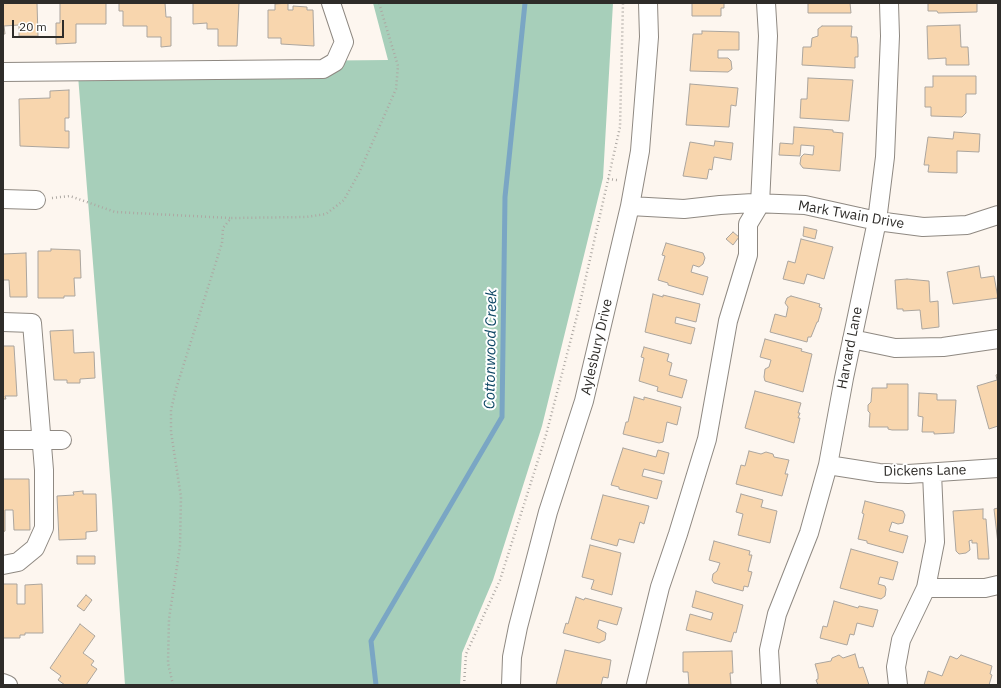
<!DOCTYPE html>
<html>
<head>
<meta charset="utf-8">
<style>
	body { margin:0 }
	#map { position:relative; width:1001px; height:688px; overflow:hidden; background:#fdf6ef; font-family:"IBM Plex Sans",sans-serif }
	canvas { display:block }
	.frame { position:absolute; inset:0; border:4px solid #2e2c29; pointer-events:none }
	.scale { position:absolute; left:12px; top:20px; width:52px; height:18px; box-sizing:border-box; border:2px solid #2e2c29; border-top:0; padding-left:5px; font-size:12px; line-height:14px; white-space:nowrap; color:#2e2c29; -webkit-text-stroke:3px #fff; paint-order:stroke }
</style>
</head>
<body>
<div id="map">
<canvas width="1001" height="688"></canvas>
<div class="frame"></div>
<div class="scale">20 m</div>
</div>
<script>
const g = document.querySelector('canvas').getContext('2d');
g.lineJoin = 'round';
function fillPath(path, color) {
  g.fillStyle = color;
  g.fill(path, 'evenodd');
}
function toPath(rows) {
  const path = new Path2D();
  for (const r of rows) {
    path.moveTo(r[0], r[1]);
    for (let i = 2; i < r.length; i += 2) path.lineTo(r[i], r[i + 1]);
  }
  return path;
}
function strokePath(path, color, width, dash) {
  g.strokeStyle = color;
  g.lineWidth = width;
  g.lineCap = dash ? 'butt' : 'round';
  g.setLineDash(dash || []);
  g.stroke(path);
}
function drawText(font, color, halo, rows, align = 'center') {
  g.font = font + ' "IBM Plex Sans",sans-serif';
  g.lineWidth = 4;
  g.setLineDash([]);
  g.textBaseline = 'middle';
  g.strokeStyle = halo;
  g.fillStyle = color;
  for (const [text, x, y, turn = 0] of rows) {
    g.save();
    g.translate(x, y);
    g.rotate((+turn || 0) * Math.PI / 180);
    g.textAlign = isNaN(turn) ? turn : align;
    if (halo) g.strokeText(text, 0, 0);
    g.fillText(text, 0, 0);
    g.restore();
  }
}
const green = toPath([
	[373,3,613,3,603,178,542,426,493,580,462,653,460,685,125,685,112,501,77,63,388,60]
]);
const stream = toPath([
	[376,685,371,641,502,417,505,197,525,3]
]);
const building = toPath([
	[3,3,37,3,38,36,19,36,19,25,4,26,5,34,3,34,3,3],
	[60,3,106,3,106,24,76,24,76,43,56,44,56,23,60,23,60,3],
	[119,3,165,3,166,17,171,17,171,46,161,47,161,37,147,37,147,26,123,26,123,11,119,11,119,3],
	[193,3,239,3,237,46,218,46,218,29,207,29,207,23,193,24,193,3],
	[288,3,288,10,293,10,293,6,307,7,307,10,313,10,314,46,281,44,281,38,268,38,268,10,275,10,275,4,288,3],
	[692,3,724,3,724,8,721,8,721,16,692,16,692,3],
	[808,3,850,3,851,13,808,13,808,3],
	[928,3,977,3,977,12,938,13,937,11,928,11,928,3],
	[960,25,961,47,968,47,969,65,946,65,946,58,928,59,927,26,960,25],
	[822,26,852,26,851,37,857,37,858,45,858,57,855,57,855,68,802,65,803,47,811,47,812,38,818,36,818,29,822,26],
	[702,31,739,32,739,50,718,50,718,58,728,58,731,61,732,69,728,72,690,71,693,34,702,34,702,31],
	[933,76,976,76,976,94,966,94,966,113,962,117,931,116,931,107,925,107,925,87,933,87,933,76],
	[808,78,853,80,849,121,800,118,801,99,807,99,808,78],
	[690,84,738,88,736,106,731,105,729,127,686,125,690,84],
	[69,90,69,118,65,118,65,131,69,131,69,148,20,146,19,99,50,98,50,91,69,90],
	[794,127,833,130,833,132,843,133,840,171,803,168,800,164,801,157,804,154,813,155,814,146,801,145,800,156,779,155,780,143,793,144,794,127],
	[954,132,980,134,979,152,957,151,957,173,928,172,929,165,924,165,928,137,953,139,954,132],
	[715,141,733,143,731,160,714,157,712,170,709,169,707,179,683,176,690,142,714,146,715,141],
	[804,227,817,230,815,239,803,236,804,227],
	[733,232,739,237,733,245,726,239,733,232],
	[801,239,833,247,824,279,807,274,804,284,783,279,788,261,795,263,801,239],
	[666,243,703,253,705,258,703,264,699,267,693,265,691,272,708,277,703,295,668,285,668,283,658,280,665,256,662,255,666,243],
	[51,249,80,250,81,278,74,278,75,296,64,296,64,298,38,298,38,251,51,251,51,249],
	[26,253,27,297,10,297,9,280,3,280,3,254,26,253],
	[979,266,981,278,994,276,998,298,953,304,947,272,979,266],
	[907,279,929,281,930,302,938,301,939,327,922,329,920,310,903,311,903,309,897,309,895,280,907,279],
	[653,294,663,297,663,295,700,304,696,322,676,317,675,323,695,328,691,344,645,332,653,294],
	[791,296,820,304,819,307,822,308,818,322,817,322,811,337,808,337,807,342,770,332,775,314,786,317,788,307,785,303,787,298,791,296],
	[73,330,74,353,94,352,95,378,80,379,80,383,67,383,67,380,54,380,50,331,73,330],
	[765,339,802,349,801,351,812,354,803,392,765,381,764,377,765,369,769,367,771,360,760,357,765,339],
	[3,346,14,346,17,396,5,396,6,399,3,399,3,346],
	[644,347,669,354,667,361,672,363,669,375,687,380,682,398,657,391,658,387,639,381,644,358,641,357,644,347],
	[998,374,998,426,989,429,977,386,997,380,996,375,998,374],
	[887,384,908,384,908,430,892,430,888,429,888,427,869,427,870,413,868,411,868,405,871,402,872,388,887,388,887,384],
	[755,391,801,403,798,413,800,413,798,418,800,418,794,443,745,428,755,391],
	[919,393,937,394,937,400,956,400,954,433,934,434,934,432,922,432,923,417,918,416,919,393],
	[634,397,644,400,644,397,681,407,677,425,667,422,663,442,659,443,623,434,626,422,628,422,634,397],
	[623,448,656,457,658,450,669,453,664,474,644,469,642,476,662,481,657,499,619,489,619,487,611,485,623,448],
	[749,451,761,454,766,452,773,454,774,457,789,460,785,474,788,474,782,496,736,484,741,465,745,466,749,451],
	[3,479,29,479,30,530,14,530,13,510,5,510,5,531,3,532,3,479],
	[83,491,83,494,96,494,97,531,86,532,86,539,59,540,57,496,74,495,73,492,83,491],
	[741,494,763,500,761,507,777,511,770,543,738,535,743,514,736,512,741,494],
	[603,495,649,506,644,524,640,522,634,543,619,539,617,546,591,539,603,495],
	[865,501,903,511,905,515,903,523,898,524,892,522,889,531,908,536,903,553,867,543,867,541,858,539,864,514,862,513,865,501],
	[998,508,998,544,994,509,998,508],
	[983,509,983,519,986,519,989,559,978,559,977,543,972,543,972,540,969,541,970,550,966,553,959,554,956,551,953,511,983,509],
	[714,541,750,551,749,555,752,555,748,571,752,572,748,587,744,586,743,591,714,583,712,580,713,574,717,571,720,563,709,560,714,541],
	[590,545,621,553,612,595,591,589,594,580,582,577,590,545],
	[851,549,898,562,893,580,880,577,878,584,885,586,886,589,885,596,881,599,840,588,851,549],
	[77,556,95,556,95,564,77,564,77,556],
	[3,584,17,584,17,604,25,604,25,585,42,584,43,633,25,633,25,635,20,635,20,638,3,638,3,584],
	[696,591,743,605,736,633,734,632,731,642,686,630,690,614,711,620,713,613,692,607,696,591],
	[86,595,92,600,84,611,77,606,86,595],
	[576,597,584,600,585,598,622,608,617,625,599,620,597,628,606,633,605,640,599,643,563,633,566,623,568,624,576,597],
	[834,601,858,608,859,606,878,610,873,627,857,623,854,635,850,634,847,645,820,638,823,626,827,627,834,601],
	[80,624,95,636,83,653,94,661,91,665,97,669,86,685,65,685,58,680,61,676,50,668,80,624],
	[565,650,611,660,608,678,603,677,601,685,556,685,565,650],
	[732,651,733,673,730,673,731,685,689,685,688,672,683,672,683,652,732,651],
	[855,654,859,668,863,667,869,685,818,685,816,680,818,679,818,674,815,664,831,661,832,658,839,655,843,658,855,654],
	[961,655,992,666,990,674,992,675,989,685,924,685,928,671,942,676,950,656,957,659,961,655]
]);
const path = toPath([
	[608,179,617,180],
	[52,198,70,196,115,212,230,218],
	[173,685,168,663,169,619,180,546,181,497,171,432,171,410,176,389,222,243,223,228,231,218,306,217,326,214,344,200,359,173,396,89,398,66,379,3],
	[464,685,466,654,500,580,546,435,578,312,620,127,623,3]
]);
const minor = toPath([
	[3,72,323,69,335,62,344,42,331,3],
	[3,199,36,200],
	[630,206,684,209,720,205,753,203,805,205,877,221,923,227,967,225,998,215],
	[3,322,32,323,44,470,44,528,35,548,18,562,3,565],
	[852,339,895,348,943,347,998,339],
	[3,440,62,440],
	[828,465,879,473,908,474,998,468],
	[926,588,985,588,998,585],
	[3,683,8,685],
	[511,685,512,657,518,627,548,512,584,401,630,206,640,151,649,37,648,3],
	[636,685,660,587,678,534,707,439,728,321,748,255,748,224,760,204,768,36,766,3],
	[771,685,769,650,777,614,809,533,828,465,844,378,877,221,885,157,890,36,889,3],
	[898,685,896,667,901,640,926,588,935,542,932,473]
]);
const streetNames = [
	["Mark Twain Drive",851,215,10],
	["Aylesbury Drive",597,347,-77],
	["Harvard Lane",850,348,-79],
	["Dickens Lane",925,471,-1]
];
const waterNames = [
	["Cottonwood Creek",491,349,-89]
];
fillPath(green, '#a7cfba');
strokePath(stream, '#7aa6c4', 5);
fillPath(building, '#f8d6ae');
strokePath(building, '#aba59e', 1);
strokePath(minor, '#8f8982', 20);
strokePath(path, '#ada8a3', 2.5, [1, 3]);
strokePath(minor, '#fff', 18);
drawText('14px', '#2e2c29', '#fff', streetNames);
drawText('italic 15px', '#0e4765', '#fff', waterNames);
</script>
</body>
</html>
